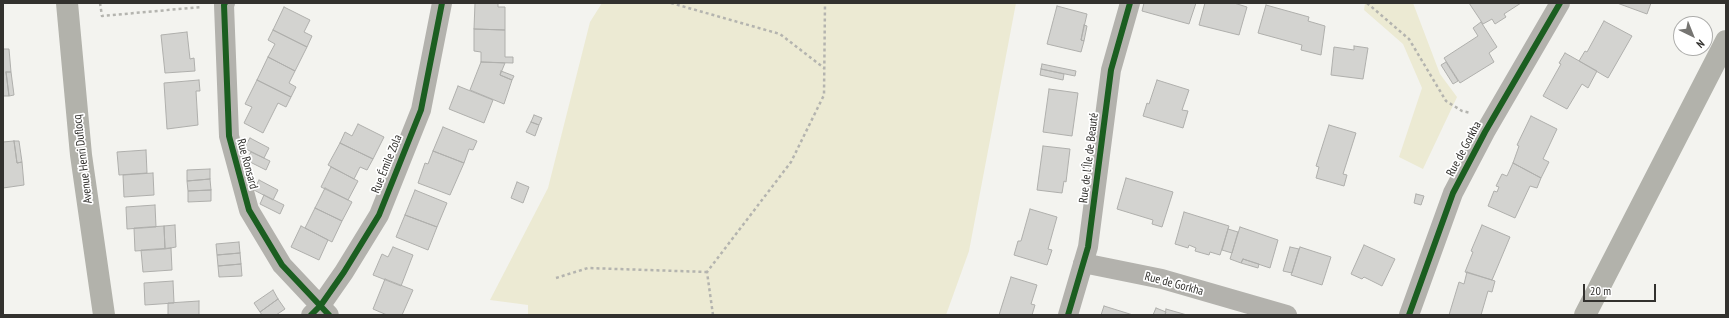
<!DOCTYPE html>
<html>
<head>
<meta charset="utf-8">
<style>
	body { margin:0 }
	#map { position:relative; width:1729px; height:318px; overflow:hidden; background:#f3f3ef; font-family:"PT Sans Narrow",sans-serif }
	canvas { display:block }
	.frame { position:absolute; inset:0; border:4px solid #32312e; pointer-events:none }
	.north { position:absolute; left:1673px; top:16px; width:40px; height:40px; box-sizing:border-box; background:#fff; border:1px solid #adadab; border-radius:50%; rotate:137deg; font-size:11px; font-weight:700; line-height:16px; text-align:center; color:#32312e }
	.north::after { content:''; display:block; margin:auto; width:14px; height:18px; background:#767572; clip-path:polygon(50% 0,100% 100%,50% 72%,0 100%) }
	.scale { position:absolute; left:1583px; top:284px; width:73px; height:18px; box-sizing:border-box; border:2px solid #32312e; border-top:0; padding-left:5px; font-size:12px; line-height:14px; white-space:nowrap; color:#32312e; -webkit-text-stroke:3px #fff; paint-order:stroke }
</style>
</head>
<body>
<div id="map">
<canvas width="1729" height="318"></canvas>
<div class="frame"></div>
<div class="north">N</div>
<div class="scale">20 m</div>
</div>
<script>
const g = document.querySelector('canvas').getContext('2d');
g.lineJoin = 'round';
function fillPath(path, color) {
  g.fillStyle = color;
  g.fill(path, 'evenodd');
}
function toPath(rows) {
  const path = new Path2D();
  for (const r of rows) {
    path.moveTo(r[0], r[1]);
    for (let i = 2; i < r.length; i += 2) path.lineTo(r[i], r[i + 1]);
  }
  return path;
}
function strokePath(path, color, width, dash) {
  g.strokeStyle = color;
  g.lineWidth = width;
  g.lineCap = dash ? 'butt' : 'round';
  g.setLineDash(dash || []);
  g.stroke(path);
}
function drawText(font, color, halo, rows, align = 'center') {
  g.font = font + ' "PT Sans Narrow",sans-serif';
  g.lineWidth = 3.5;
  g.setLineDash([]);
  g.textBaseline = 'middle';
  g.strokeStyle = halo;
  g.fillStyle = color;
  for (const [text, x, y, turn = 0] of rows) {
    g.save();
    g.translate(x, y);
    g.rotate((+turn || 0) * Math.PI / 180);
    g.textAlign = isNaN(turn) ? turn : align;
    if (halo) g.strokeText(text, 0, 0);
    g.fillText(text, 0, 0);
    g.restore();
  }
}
const green = toPath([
	[602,3,1016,3,969,251,946,315,797,315,786,314,528,315,528,305,490,300,548,188,590,22],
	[1365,3,1413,3,1440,74,1457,97,1423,169,1399,157,1422,88,1403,44,1364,10]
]);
const building = toPath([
	[475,3,498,3,498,7,505,7,505,30,474,29,475,3],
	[1144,3,1196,3,1189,24,1142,11,1144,3],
	[1205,3,1234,3,1247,7,1239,35,1199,25,1205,3],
	[1469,3,1521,3,1504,14,1506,17,1495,24,1492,19,1483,24,1469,3],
	[1617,3,1651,3,1647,14,1617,3],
	[1266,5,1309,17,1308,21,1325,26,1321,55,1301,50,1302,45,1258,33,1266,5],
	[1057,6,1087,14,1081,40,1084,41,1081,52,1047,44,1057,6],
	[284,7,310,20,304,32,312,36,307,47,273,30,284,7],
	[1604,21,1632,36,1608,78,1579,61,1585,51,1587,52,1604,21],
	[1481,22,1497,47,1489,53,1494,62,1460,83,1444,58,1478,36,1473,28,1481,22],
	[1084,25,1087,26,1084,41,1081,40,1084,25],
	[474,29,505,30,505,57,513,57,513,63,481,62,481,52,474,51,474,29],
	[273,30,307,47,295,71,268,57,275,44,268,40,273,30],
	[187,32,190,59,194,58,195,71,165,73,161,35,187,32],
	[1354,46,1368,48,1363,79,1331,75,1334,47,1354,50,1354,46],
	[3,49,9,49,11,72,6,72,9,96,3,96,3,49],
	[1565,53,1597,71,1588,88,1582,84,1567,109,1543,96,1561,64,1559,63,1565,53],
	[268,57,295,71,289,83,296,87,291,97,257,80,268,57],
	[481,62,505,63,500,75,512,80,504,104,470,90,481,62],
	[1446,62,1458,81,1453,84,1441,65,1446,62],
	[1042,64,1076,71,1075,76,1041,69,1042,64],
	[1041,69,1064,74,1063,80,1040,75,1041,69],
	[501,71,514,76,512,80,500,75,501,71],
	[6,72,11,72,14,95,9,96,6,72],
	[199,80,200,91,196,91,198,125,167,129,164,83,199,80],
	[257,80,291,97,286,107,278,103,263,133,244,123,252,107,245,104,257,80],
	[1157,80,1189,90,1182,110,1188,111,1183,128,1143,116,1147,103,1149,104,1157,80],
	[458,86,493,100,484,123,449,109,458,86],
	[1049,89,1078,93,1072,136,1043,132,1049,89],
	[534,115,542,118,539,125,531,122,534,115],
	[1531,116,1557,129,1543,159,1549,162,1541,178,1513,163,1519,146,1517,145,1531,116],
	[531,122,539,125,535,136,526,132,531,122],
	[358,124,384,137,373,159,340,143,345,132,352,136,358,124],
	[1329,125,1356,133,1343,174,1347,175,1344,186,1316,178,1319,167,1316,166,1329,125],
	[443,127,477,141,473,150,469,149,464,163,433,151,443,127],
	[250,138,269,148,264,158,244,148,250,138],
	[14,141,17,163,22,162,24,185,3,188,3,142,14,141],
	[14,141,19,141,22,162,17,163,14,141],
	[340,143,373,159,367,170,360,167,354,179,328,165,340,143],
	[1043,146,1070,149,1066,182,1064,181,1062,193,1037,190,1043,146],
	[146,150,147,173,119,175,117,152,146,150],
	[433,151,464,163,450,195,418,183,425,163,428,164,433,151],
	[251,152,270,161,266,170,246,160,251,152],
	[1513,163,1541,178,1537,188,1530,186,1515,218,1488,206,1494,191,1497,192,1499,187,1496,186,1502,174,1507,176,1513,163],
	[331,167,358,181,348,200,321,187,331,167],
	[210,169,210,179,187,181,187,170,210,169],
	[153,173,154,195,124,197,123,175,153,173],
	[1126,178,1173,192,1162,227,1152,224,1153,220,1117,209,1126,178],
	[210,179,211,190,188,191,187,181,210,179],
	[259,180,278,190,273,200,254,190,259,180],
	[517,182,529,187,523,203,511,198,517,182],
	[325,188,352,202,342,221,315,208,325,188],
	[211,190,211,201,188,202,188,191,211,190],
	[415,190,447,203,437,227,405,215,415,190],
	[1416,194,1424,196,1421,205,1414,203,1416,194],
	[264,195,284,205,280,214,260,204,264,195],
	[155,205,156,227,127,229,126,207,155,205],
	[315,208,342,221,332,242,305,228,315,208],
	[1030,209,1057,217,1048,249,1052,250,1047,265,1014,255,1018,241,1021,241,1030,209],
	[1184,212,1229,226,1220,255,1210,252,1209,255,1195,251,1196,248,1189,245,1188,248,1175,244,1184,212],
	[405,215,437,227,428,250,396,237,405,215],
	[175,225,176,247,165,249,164,226,175,225],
	[1482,225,1510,237,1492,280,1465,272,1473,252,1471,251,1482,225],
	[164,226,165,249,135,251,134,228,164,226],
	[301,226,328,240,319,260,291,247,301,226],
	[1240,227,1278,240,1270,268,1243,259,1241,263,1230,259,1240,227],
	[1228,229,1238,232,1232,253,1222,250,1228,229],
	[239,242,240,253,217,255,216,244,239,242],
	[1364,245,1395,259,1382,286,1364,277,1362,279,1351,274,1364,245],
	[393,247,413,255,401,286,373,275,382,254,388,257,393,247],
	[1290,247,1299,249,1292,273,1283,271,1290,247],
	[1300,247,1331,257,1322,285,1291,275,1300,247],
	[171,248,172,270,143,272,141,250,171,248],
	[240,253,241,264,218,266,217,255,240,253],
	[1243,259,1259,264,1258,268,1241,263,1243,259],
	[241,264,242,276,219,277,218,266,241,264],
	[1467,272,1495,281,1492,292,1488,291,1481,315,1449,315,1459,282,1464,284,1467,272],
	[1011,277,1037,285,1031,304,1035,305,1032,315,999,315,1011,277],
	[385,279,413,290,402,315,387,315,373,309,385,279],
	[173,281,174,303,145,305,144,283,173,281],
	[273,290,278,299,260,312,254,303,273,290],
	[278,299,285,309,276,315,262,315,260,312,278,299],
	[199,301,199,315,168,315,168,303,199,301],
	[1104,306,1133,315,1101,315,1104,306],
	[1156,308,1166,312,1165,315,1153,315,1156,308],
	[1166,309,1187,315,1165,315,1166,309]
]);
const path = toPath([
	[100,3,102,16,201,7],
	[671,3,780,34,824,68],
	[1367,3,1409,39,1446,101,1462,111,1471,113],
	[556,278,588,268,707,272],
	[713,315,707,272,791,162,824,95,825,3]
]);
const street = toPath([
	[225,3,224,5,229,136,249,210,282,265,329,315],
	[1083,263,1162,279,1287,315],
	[311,315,321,305,344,272,379,215,421,110,442,3],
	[1068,315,1088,247,1111,70,1130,3],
	[1409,315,1453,193,1485,132,1560,3]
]);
const secondary = toPath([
	[67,3,81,155,104,315],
	[1585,315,1726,41]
]);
const cycleway = toPath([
	[225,3,224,5,229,136,249,210,282,265,329,315],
	[311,315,321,305,344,272,379,215,421,110,442,3],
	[1068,315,1088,247,1111,70,1130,3],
	[1409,315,1453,193,1485,132,1560,3]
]);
const streetNames = [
	["Rue de Gorkha",1464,149,-62],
	["Rue de l'Île de Beauté",1089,158,-83],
	["Avenue Henri Duflocq",83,159,-97],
	["Rue Ronsard",247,164,75],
	["Rue Émile Zola",387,164,-68],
	["Rue de Gorkha",1174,284,15]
];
fillPath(green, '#ecead3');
fillPath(building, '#d3d3d0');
strokePath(building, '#afafac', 1);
strokePath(path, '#b4b4af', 2.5, [3, 3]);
strokePath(street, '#b3b2ad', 20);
strokePath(secondary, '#b2b2ab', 22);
strokePath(cycleway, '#1b5e20', 6);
drawText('12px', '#32312e', '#fff', streetNames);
</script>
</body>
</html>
